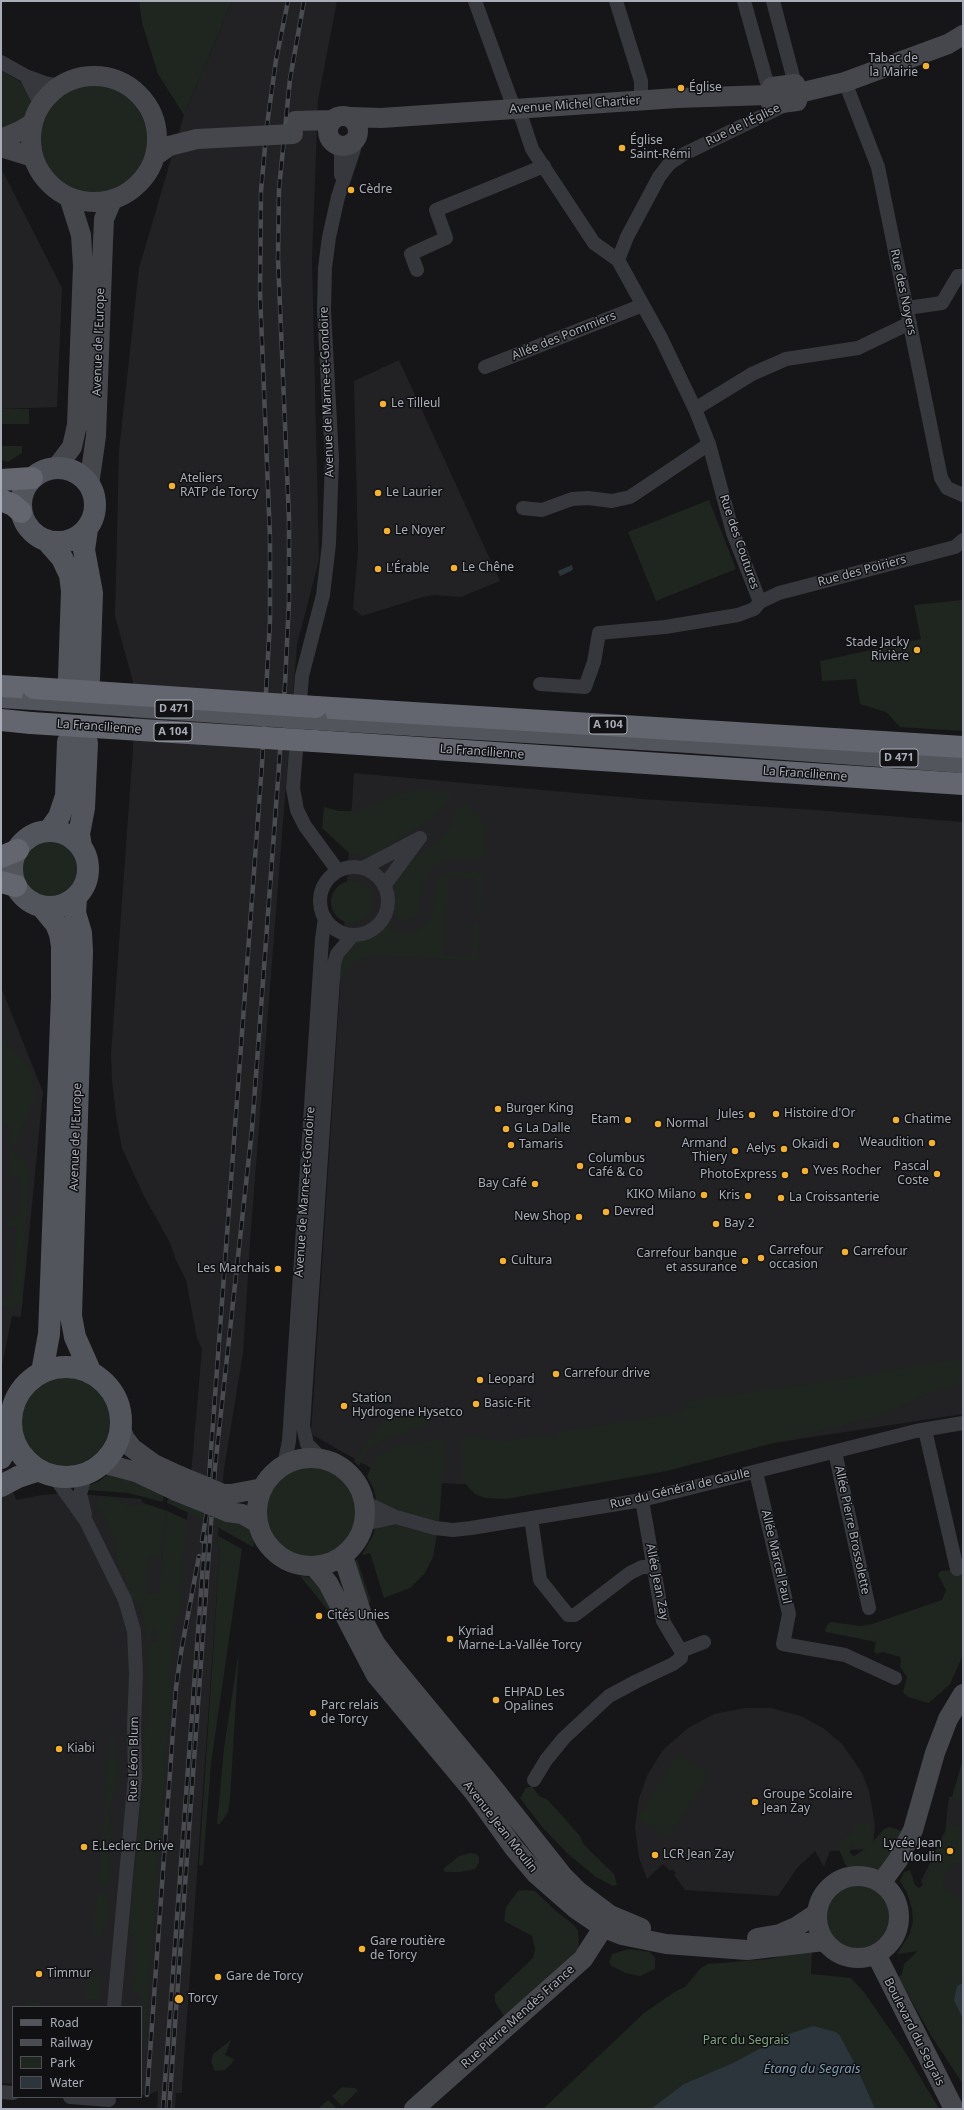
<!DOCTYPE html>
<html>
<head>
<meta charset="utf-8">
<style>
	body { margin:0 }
	#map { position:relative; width:964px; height:2110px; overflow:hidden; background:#161618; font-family:"Noto Sans",sans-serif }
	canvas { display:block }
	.frame { position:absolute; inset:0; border:2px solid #a8adb8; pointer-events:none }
	.legend { position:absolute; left:12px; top:2006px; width:130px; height:92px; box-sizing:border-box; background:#111113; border:1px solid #4d4f55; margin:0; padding:5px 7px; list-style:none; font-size:12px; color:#a8adb8 }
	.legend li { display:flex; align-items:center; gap:8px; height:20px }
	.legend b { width:20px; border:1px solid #4d4f55 }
</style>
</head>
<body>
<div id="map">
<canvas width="964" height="2110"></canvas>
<div class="frame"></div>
<ul class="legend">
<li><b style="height:5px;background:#53555c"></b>Road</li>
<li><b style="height:5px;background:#4a4c52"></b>Railway</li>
<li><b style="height:11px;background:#1e261f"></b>Park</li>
<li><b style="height:11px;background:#2c353c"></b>Water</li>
</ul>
</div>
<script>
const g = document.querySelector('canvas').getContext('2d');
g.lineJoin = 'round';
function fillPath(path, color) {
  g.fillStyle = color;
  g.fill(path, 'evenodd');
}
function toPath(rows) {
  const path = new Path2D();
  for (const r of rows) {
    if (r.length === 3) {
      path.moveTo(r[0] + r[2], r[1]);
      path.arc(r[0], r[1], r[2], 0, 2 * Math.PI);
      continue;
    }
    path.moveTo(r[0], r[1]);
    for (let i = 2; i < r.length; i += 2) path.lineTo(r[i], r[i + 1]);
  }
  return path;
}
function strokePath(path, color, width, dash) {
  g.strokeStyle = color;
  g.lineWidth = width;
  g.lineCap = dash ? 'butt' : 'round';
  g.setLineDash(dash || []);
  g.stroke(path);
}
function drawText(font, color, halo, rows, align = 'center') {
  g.font = font + ' "Noto Sans",sans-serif';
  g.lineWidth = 3;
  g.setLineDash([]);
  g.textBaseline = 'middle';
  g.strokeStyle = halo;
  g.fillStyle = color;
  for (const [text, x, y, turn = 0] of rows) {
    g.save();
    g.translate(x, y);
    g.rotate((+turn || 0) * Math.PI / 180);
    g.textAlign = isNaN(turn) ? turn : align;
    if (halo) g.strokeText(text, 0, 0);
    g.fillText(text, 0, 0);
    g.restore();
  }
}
const built = toPath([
	[232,1,337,1,318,100,312,260,319,560,297,644,251,1229,243,1353,224,1469,217,1546,220,1548,182,2087,182,2093,176,2093,175,2109,157,2109,158,2091,147,2095,141,2095,141,2007,13,2007,13,2084,1,2083,1,1467,7,1474,16,1500,42,1495,66,1493,141,1499,143,1503,167,1511,187,1520,202,1349,197,1338,186,1280,176,1260,170,1243,143,1194,122,1148,117,1122,112,1081,111,1054,133,749,133,682,115,616,119,451,139,268,184,115],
	[1,168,62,288,57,407,1,409],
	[399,360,500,581,461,597,434,595,423,597,362,616,353,609,358,550,354,381],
	[354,773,643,799,816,810,963,822,963,1414,492,1486,392,1480,311,1434],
	[1,987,43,1092,21,1317,12,1316,1,1370],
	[745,1708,771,1708,801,1716,823,1728,842,1744,862,1773,869,1791,875,1825,873,1849,830,1851,824,1867,815,1851,797,1868,778,1896,685,1890,674,1875,676,1873,672,1869,670,1871,663,1864,647,1879,639,1858,635,1827,639,1798,648,1774,663,1750,688,1728,714,1714],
	[963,1759,963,1920,930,1900,921,1881,945,1833,949,1797,952,1797]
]);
const green = toPath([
	[139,1,232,1,184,115,158,74,142,23],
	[1,70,26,85,33,100,29,113,18,125,1,133],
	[92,140,55],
	[1,409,29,409,29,424,1,424],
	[1,446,22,446,22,453,8,462,1,460],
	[709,500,736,569,656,601,628,532],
	[963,600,963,731,900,727,886,712,860,704,856,679,822,681,820,661,921,639,914,605],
	[416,791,437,791,452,794,435,816,370,857,349,853,322,828,324,807,339,811,359,811,397,795],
	[464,803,468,803,473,808,483,822,485,835,483,860,461,857,441,861,432,867,422,883,420,909,416,917,405,921,396,918,393,909,394,902,392,886,409,863,443,837,454,821,455,811],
	[50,869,27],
	[451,871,483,872,480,914,475,913,477,879,449,877,443,955,472,957,474,923,479,922,477,961,397,956,370,956,352,963,341,981,339,980,341,959,353,942,371,937,385,925,393,931,405,934,412,934,428,923,433,911,436,884,444,874],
	[352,902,21],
	[1,1034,3,1041,24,1061,31,1070,34,1083,33,1102,23,1127,21,1135,12,1147,10,1142,11,1125,1,1123],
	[10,1149,28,1165,29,1171,22,1305,19,1307,1,1306,1,1297,12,1297,18,1227,8,1226,9,1218,18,1219,21,1178,9,1177],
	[963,1358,963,1383,936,1390,884,1414,667,1471,506,1499,485,1498,475,1494,468,1487,462,1477,463,1438,484,1437,489,1441,506,1441,545,1435,546,1438,555,1437,554,1433,684,1412,683,1402,839,1380],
	[65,1421,45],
	[406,1412,422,1416,432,1423,381,1440,367,1451,359,1466,354,1461,382,1422,396,1413],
	[445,1439,439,1524,377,1505,374,1490,367,1476,375,1459,379,1455,395,1446],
	[312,1512,46],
	[112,1471,164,1492,163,1502,128,1493,88,1490,89,1485,98,1482],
	[170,1495,248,1525,254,1543,253,1547,207,1521,167,1503],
	[110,1498,119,1500,128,1506,142,1505,143,1503,166,1511,161,1556,149,1556,146,1593,159,1594,167,1511,187,1521,180,1584,182,1597,181,1608,174,1627,170,1665,171,1690,145,2040,141,2040,142,1998,138,1992,130,1991,132,1980,134,1980,135,1935,129,1934,142,1788,149,1674,147,1641,156,1642,157,1629,153,1629,152,1639,147,1639,140,1603,135,1603,128,1592,124,1572,120,1569,117,1563,115,1538,108,1529,105,1515,99,1510,96,1503,99,1499],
	[392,1523,437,1534,433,1557,425,1573,410,1588,384,1598,370,1553,363,1555,363,1553,372,1537,376,1527],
	[218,1536,242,1549,211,1764,203,1865,199,1865,220,1548,217,1546],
	[357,1559,371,1602,365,1604,353,1563],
	[963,1569,963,1655,950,1684,929,1703,908,1697,903,1692,907,1677,900,1667,901,1661,900,1657,883,1652,876,1654,874,1651,876,1642,826,1632,825,1630,828,1624,831,1622,860,1626,872,1624,942,1600,946,1590,938,1575,940,1571],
	[300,1576,311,1577,339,1611,331,1614],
	[239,1650,230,1799,228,1812,220,1824,217,1824,224,1748],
	[111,1730,114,1732,114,1754,117,1761,118,1769,114,1793,108,1809,110,1826,109,1869,111,1881,107,1885,102,1885,98,1881,106,1802,104,1796],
	[678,1754,710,1774,669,1838,637,1818],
	[963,1759,963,1801,960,1802,952,1798],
	[532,1786,539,1796,548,1800,580,1836,584,1845,614,1874,617,1885,613,1886,596,1877,568,1854,543,1828,520,1798,526,1788],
	[853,1824,871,1824,872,1843,884,1829,890,1827,902,1831,898,1847,880,1869,874,1872,855,1871,849,1869,845,1864,838,1847,839,1842,849,1836,854,1836],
	[853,1844,854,1847,868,1847,854,1856,850,1853,851,1846],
	[948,1825,957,1826,963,1829,963,1864,952,1863,943,1880,944,1888,963,1901,963,2084,932,2037,898,1977,902,1974,904,1964,918,1951,897,1954,910,1933,913,1921,912,1909,907,1893,900,1881,904,1872,910,1870,915,1885,919,1888,922,1886,927,1877,929,1865],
	[470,1853,476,1854,479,1857,479,1863,475,1869,460,1872,445,1872,443,1869,459,1856],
	[858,1917,33],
	[525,1890,535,1891,557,1912,574,1925,578,1931,579,1948,570,1959,507,2015,504,2016,495,2002,495,1994,533,1958,535,1949,532,1936,504,1921,506,1907,518,1891],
	[99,1893,109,1897,105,1928,101,1935,95,1935,93,1933,97,1894],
	[812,1947,811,1974,851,1978,864,1992,904,2050,939,2109,543,2109,644,2013,676,1991,685,1987,701,1968,708,1964,769,1959],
	[629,1949,650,1952,655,1958,655,1969,640,1976,625,1973,612,1966,609,1962,612,1954],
	[101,1975,100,2000,86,1999,87,1978],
	[26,2001,40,2002,40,2007,26,2007],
	[231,2040,225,2055,234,2059,232,2063,225,2070,215,2071,211,2062,213,2054],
	[342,2087,355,2088,358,2091,342,2106,332,2096],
	[328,2100,337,2109,318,2109]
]);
const water = toPath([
	[572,565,573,569,571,571,560,576,558,571,560,570],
	[963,1983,963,2019,954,2000,957,1986],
	[813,2026,836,2032,840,2036,856,2066,875,2109,651,2109,684,2084,733,2063,759,2049,768,2047,789,2034]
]);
const street = toPath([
	[475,1,511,100,522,119,532,149,594,243,618,260,661,338,695,409,709,444,733,533,760,602],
	[616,1,641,81,641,100],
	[744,1,769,90],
	[773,1,795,84],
	[1,62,26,76,45,83,60,86],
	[26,76,41,105],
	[845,82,878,167,941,478,947,488,963,495],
	[339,146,341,156,341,175],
	[618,260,627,237,659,177,669,164,682,155,785,105],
	[417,270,411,254,446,238,436,210,544,166],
	[907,308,942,303,958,276,963,276],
	[485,367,643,305],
	[695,409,752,374,786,359,858,348,910,323],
	[523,508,542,510,572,499,588,498,612,501,630,497,709,444],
	[540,684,585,687,594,662,599,633,665,627,738,615,754,609,760,602,779,593,955,547,963,540],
	[354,901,34],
	[363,868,420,838],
	[338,871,305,826,297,810,293,788,302,676,323,595,329,544,332,459,324,311,325,268,329,237,338,197,354,149,353,143],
	[384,886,418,840],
	[925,1430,957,1569],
	[835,1452,869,1608],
	[321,1458,307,1444,303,1426,334,964,337,954,353,935],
	[284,1465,289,1441,322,939,325,918],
	[756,1472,789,1614,783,1644,845,1655,895,1678],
	[53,1475,86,1521,125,1600,134,1631,136,1674,134,1727,135,1777,114,2007],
	[364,1502,396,1517,435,1528,453,1530,471,1528,642,1500,916,1431,963,1423],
	[85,1514,80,1494,86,1473],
	[531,1518,540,1580,568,1615,575,1615,630,1573,642,1567,654,1567],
	[364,1524,396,1517],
	[681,1651,704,1642],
	[534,1780,546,1760,564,1738,609,1696,637,1681,673,1664,681,1658,681,1651,663,1621,642,1500],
	[1,2092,13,2093],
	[70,2097,109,2100]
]);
const secondary = toPath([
	[94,139,63],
	[795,84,799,93,797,101,774,104,770,101,768,95,772,87,795,84],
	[799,93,845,82,948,44,963,35],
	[343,131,15],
	[351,117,381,118,677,98,768,95],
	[295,121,332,120],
	[1,139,20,131,33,123],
	[1,147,33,157],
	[155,156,169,146,197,139],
	[56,468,72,447,77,425,83,266,81,235,69,197],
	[89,485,96,436,103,242,104,219,112,200],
	[120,1427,125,1439,132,1448,154,1464,180,1476],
	[311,1512,54],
	[102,1463,136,1472,176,1491],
	[231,1494,263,1488],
	[228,1512,242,1514,258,1523],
	[343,1556,365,1624,375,1643,387,1659,487,1780,563,1876,578,1891,610,1915,641,1928],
	[314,1566,328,1583,376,1675,473,1791,514,1848,536,1874,576,1909,604,1928,622,1935,666,1944,747,1950,824,1941],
	[858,1917,41],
	[881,1883,898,1860,913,1830,935,1753,948,1719,963,1694],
	[757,1938,780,1934,796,1927,817,1913],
	[876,1954,954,2109],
	[414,2109,583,1959,610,1917]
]);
const primary = toPath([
	[58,505,37],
	[87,529,84,550,92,593,89,679],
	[47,541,62,558,70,575,72,591,69,678],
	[1,697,33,699],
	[316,719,689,742,963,762],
	[50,869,38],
	[49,831,59,817,66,796,68,742],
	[81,847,79,834,84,808,87,743],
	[76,898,75,913,81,933,82,951,71,1316,75,1337,91,1373],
	[42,907,56,924,60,934,62,946,62,996,49,1334,42,1372],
	[66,1422,55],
	[1,1458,12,1436],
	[1,1486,18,1477,39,1470]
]);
const highway = toPath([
	[1,480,32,478],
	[1,500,13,505,21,512],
	[1,686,34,688],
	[316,707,963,747],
	[1,720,31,723],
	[314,741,963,784],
	[1,857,18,850],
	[1,882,16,886]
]);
const rail = toPath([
	[209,1477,262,764,270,621,270,538,260,293,261,191,267,125,276,60,288,1],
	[202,1541,208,1505],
	[147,2095,176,1688,181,1652,199,1556],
	[163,2109,205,1537],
	[169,2109,215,1467,252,1129,285,685,289,601,289,519,278,259,279,189,290,79,304,1]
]);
const secondaryBridge = toPath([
	[197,139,293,134],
	[180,1476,223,1494,231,1494],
	[176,1491,228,1512]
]);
const primaryBridge = toPath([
	[33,699,316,719]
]);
const highwayBridge = toPath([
	[34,688,316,707],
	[31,723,314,741]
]);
const markers = [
	[926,66,4,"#f2b134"],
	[681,88,4,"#f2b134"],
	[622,148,4,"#f2b134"],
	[351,190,4,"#f2b134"],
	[383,404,4,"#f2b134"],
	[172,486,4,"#f2b134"],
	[378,493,4,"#f2b134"],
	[387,531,4,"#f2b134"],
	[454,568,4,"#f2b134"],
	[378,569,4,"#f2b134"],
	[917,650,4,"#f2b134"],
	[498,1109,4,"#f2b134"],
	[776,1114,4,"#f2b134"],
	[752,1115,4,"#f2b134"],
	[628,1120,4,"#f2b134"],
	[896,1120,4,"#f2b134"],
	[658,1124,4,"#f2b134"],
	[506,1129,4,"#f2b134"],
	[932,1143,4,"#f2b134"],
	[511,1145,4,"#f2b134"],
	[836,1145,4,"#f2b134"],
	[784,1149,4,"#f2b134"],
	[735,1151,4,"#f2b134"],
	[580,1166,4,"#f2b134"],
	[805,1171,4,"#f2b134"],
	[937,1174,4,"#f2b134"],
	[785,1175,4,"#f2b134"],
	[535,1184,4,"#f2b134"],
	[704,1195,4,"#f2b134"],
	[748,1196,4,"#f2b134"],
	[781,1198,4,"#f2b134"],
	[606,1212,4,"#f2b134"],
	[579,1217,4,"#f2b134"],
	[716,1224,4,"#f2b134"],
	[845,1252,4,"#f2b134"],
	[761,1258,4,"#f2b134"],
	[503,1261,4,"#f2b134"],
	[745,1261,4,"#f2b134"],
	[278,1269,4,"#f2b134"],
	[556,1374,4,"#f2b134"],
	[480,1380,4,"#f2b134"],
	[476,1404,4,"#f2b134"],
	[344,1406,4,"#f2b134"],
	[319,1616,4,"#f2b134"],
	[450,1639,4,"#f2b134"],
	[496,1700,4,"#f2b134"],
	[313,1713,4,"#f2b134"],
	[59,1749,4,"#f2b134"],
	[755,1802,4,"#f2b134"],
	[84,1847,4,"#f2b134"],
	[950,1851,4,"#f2b134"],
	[655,1855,4,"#f2b134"],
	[362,1949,4,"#f2b134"],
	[39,1974,4,"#f2b134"],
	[218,1977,4,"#f2b134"],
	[179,1999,5,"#f2b134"]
];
const shields = [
	[174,709,38],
	[608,725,38],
	[173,732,38],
	[899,758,38]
];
const shieldNames = [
	["D 471",174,709],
	["A 104",608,725],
	["A 104",173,732],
	["D 471",899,758]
];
const poiNames = [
	["Tabac de",918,59,"right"],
	["la Mairie",918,73,"right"],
	["Église",689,88],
	["Église",630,141],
	["Saint-Rémi",630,155],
	["Cèdre",359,190],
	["Le Tilleul",391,404],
	["Ateliers",180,479],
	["RATP de Torcy",180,493],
	["Le Laurier",386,493],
	["Le Noyer",395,531],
	["Le Chêne",462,568],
	["L'Érable",386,569],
	["Stade Jacky",909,643,"right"],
	["Rivière",909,657,"right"],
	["Burger King",506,1109],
	["Histoire d'Or",784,1114],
	["Jules",744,1115,"right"],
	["Etam",620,1120,"right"],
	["Chatime",904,1120],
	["Normal",666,1124],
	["G La Dalle",514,1129],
	["Weaudition",924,1143,"right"],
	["Armand",727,1144,"right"],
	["Thiery",727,1158,"right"],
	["Tamaris",519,1145],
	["Okaïdi",828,1145,"right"],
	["Aelys",776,1149,"right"],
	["Columbus",588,1159],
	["Café & Co",588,1173],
	["Pascal",929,1167,"right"],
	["Coste",929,1181,"right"],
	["Yves Rocher",813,1171],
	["PhotoExpress",777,1175,"right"],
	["Bay Café",527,1184,"right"],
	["KIKO Milano",696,1195,"right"],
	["Kris",740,1196,"right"],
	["La Croissanterie",789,1198],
	["Devred",614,1212],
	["New Shop",571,1217,"right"],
	["Bay 2",724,1224],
	["Carrefour",769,1251],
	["occasion",769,1265],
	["Carrefour",853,1252],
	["Carrefour banque",737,1254,"right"],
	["et assurance",737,1268,"right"],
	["Cultura",511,1261],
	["Les Marchais",270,1269,"right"],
	["Carrefour drive",564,1374],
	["Leopard",488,1380],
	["Station",352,1399],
	["Hydrogene Hysetco",352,1413],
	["Basic-Fit",484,1404],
	["Cités Unies",327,1616],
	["Kyriad",458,1632],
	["Marne-La-Vallée Torcy",458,1646],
	["EHPAD Les",504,1693],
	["Opalines",504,1707],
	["Parc relais",321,1706],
	["de Torcy",321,1720],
	["Kiabi",67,1749],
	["Groupe Scolaire",763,1795],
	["Jean Zay",763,1809],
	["Lycée Jean",942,1844,"right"],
	["Moulin",942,1858,"right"],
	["E.Leclerc Drive",92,1847],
	["LCR Jean Zay",663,1855],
	["Gare routière",370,1942],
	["de Torcy",370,1956],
	["Timmur",47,1974],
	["Gare de Torcy",226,1977],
	["Torcy",188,1999]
];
const streetNames = [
	["Avenue Michel Chartier",575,105,-4],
	["Rue de l'Église",743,125,-26],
	["Rue des Noyers",903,292,78],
	["Allée des Pommiers",564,336,-22],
	["Avenue de l'Europe",99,342,-88],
	["Avenue de Marne-et-Gondoire",327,392,-92],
	["Rue des Coutures",739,542,71],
	["Rue des Poiriers",862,571,-15],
	["La Francilienne",99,727,4],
	["La Francilienne",482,752,4],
	["La Francilienne",805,774,4],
	["Avenue de l'Europe",76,1137,-88],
	["Avenue de Marne-et-Gondoire",305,1192,-86],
	["Rue du Général de Gaulle",680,1489,-13],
	["Allée Pierre Brossolette",852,1530,78],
	["Allée Marcel Paul",776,1557,77],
	["Allée Jean Zay",657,1582,79],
	["Rue Léon Blum",134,1759,-89],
	["Avenue Jean Moulin",500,1827,52],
	["Rue Pierre Mendès France",518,2017,-42],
	["Boulevard du Segrais",914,2032,63]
];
const parkNames = [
	["Parc du Segrais",746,2041]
];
const waterNames = [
	["Étang du Segrais",812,2069]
];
fillPath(built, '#222225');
fillPath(green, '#1e261f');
fillPath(water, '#2c353c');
strokePath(street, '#37383d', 14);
strokePath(secondary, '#45474d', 20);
strokePath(primary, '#53555c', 22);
strokePath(highway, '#63666e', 22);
strokePath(rail, '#4a4c52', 4.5);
strokePath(rail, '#111113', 3, [9]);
strokePath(secondaryBridge, '#45474d', 20);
strokePath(primaryBridge, '#53555c', 22);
strokePath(highwayBridge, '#63666e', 22);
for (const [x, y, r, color] of markers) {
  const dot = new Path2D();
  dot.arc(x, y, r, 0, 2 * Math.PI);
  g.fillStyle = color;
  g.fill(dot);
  strokePath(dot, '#111113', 1.5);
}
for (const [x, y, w] of shields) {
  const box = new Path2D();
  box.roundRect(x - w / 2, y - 9, w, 18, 3);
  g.fillStyle = '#111113';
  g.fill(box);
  strokePath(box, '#a8adb8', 1);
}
drawText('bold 11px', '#a8adb8', null, shieldNames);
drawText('12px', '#a8adb8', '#111113', poiNames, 'left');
drawText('12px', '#a8adb8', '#111113', streetNames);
drawText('12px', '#7fa381', '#111113', parkNames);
drawText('italic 13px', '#7f9bb3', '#111113', waterNames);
</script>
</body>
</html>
